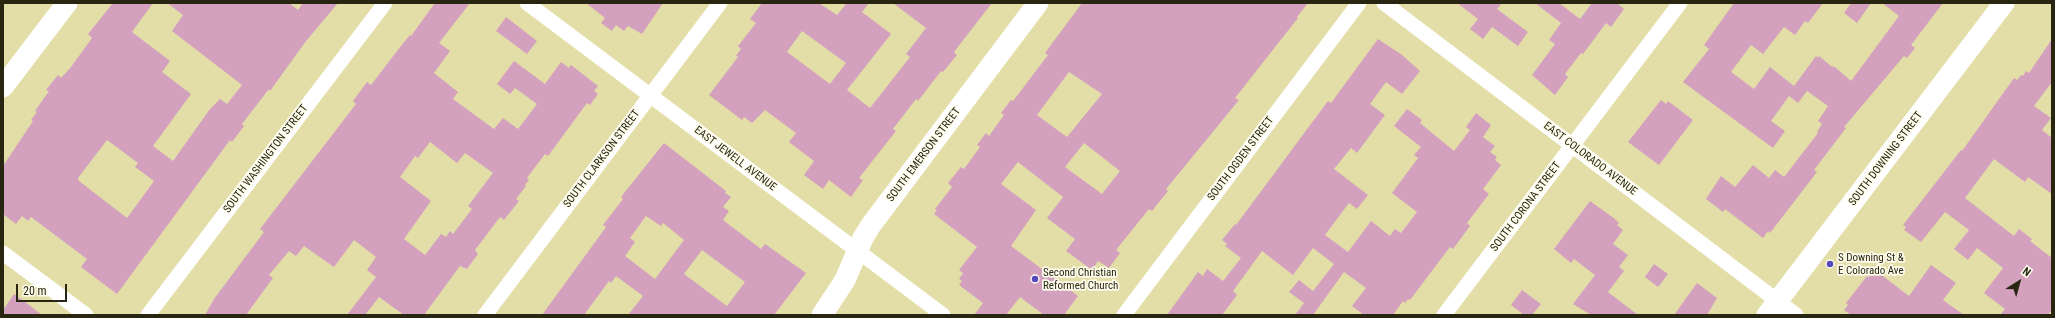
<!DOCTYPE html>
<html>
<head>
<meta charset="utf-8">
<style>
	body { margin:0 }
	#map { position:relative; width:2055px; height:318px; overflow:hidden; background:#e3dea7; font-family:"Roboto Condensed",sans-serif }
	canvas { display:block }
	.frame { position:absolute; inset:0; border:4px solid #282611; pointer-events:none }
	.north { position:absolute; left:1999px; top:262px; width:40px; height:40px; -webkit-text-stroke:3px #fefded; paint-order:stroke; rotate:37deg; font-size:11px; font-weight:700; line-height:16px; text-align:center; color:#282611 }
	.north::after { content:''; display:block; margin:auto; width:14px; height:18px; background:#282611; clip-path:polygon(50% 0,100% 100%,50% 72%,0 100%) }
	.scale { position:absolute; left:16px; top:284px; width:51px; height:18px; box-sizing:border-box; border:2px solid #282611; border-top:0; padding-left:5px; font-size:12px; line-height:14px; white-space:nowrap; color:#282611; -webkit-text-stroke:3px #fefded; paint-order:stroke }
</style>
</head>
<body>
<div id="map">
<canvas width="2055" height="318"></canvas>
<div class="frame"></div>
<div class="north">N</div>
<div class="scale">20 m</div>
</div>
<script>
const g = document.querySelector('canvas').getContext('2d');
g.lineJoin = 'round';
function fillPath(path, color) {
  g.fillStyle = color;
  g.fill(path, 'evenodd');
}
function toPath(rows) {
  const path = new Path2D();
  for (const r of rows) {
    path.moveTo(r[0], r[1]);
    for (let i = 2; i < r.length; i += 2) path.lineTo(r[i], r[i + 1]);
  }
  return path;
}
function strokePath(path, color, width, dash) {
  g.strokeStyle = color;
  g.lineWidth = width;
  g.lineCap = dash ? 'butt' : 'round';
  g.setLineDash(dash || []);
  g.stroke(path);
}
function drawText(font, color, halo, rows, align = 'center') {
  g.font = font + ' "Roboto Condensed",sans-serif';
  g.lineWidth = 3.5;
  g.setLineDash([]);
  g.textBaseline = 'middle';
  g.strokeStyle = halo;
  g.fillStyle = color;
  for (const [text, x, y, turn = 0] of rows) {
    g.save();
    g.translate(x, y);
    g.rotate((+turn || 0) * Math.PI / 180);
    g.textAlign = isNaN(turn) ? turn : align;
    if (halo) g.strokeText(text, 0, 0);
    g.fillText(text, 0, 0);
    g.restore();
  }
}
const building = toPath([
	[113,3,153,3,132,32,170,61,162,72,191,94,153,146,173,161,210,109,220,99,227,104,242,85,172,31,183,15,167,3,289,3,298,10,303,3,338,3,306,41,270,91,269,89,242,124,244,126,232,142,230,140,117,294,81,267,87,259,31,217,28,221,22,216,16,224,3,214,3,166,33,121,31,120,37,112,35,111,49,91,46,90,58,75,61,78,71,67,92,38,88,34],
	[107,140,138,163,135,167,154,181,127,218,79,181,78,178],
	[435,3,470,3,439,43,450,51,434,73,458,92,453,99,494,129,503,118,518,129,537,104,515,88,510,94,497,84,514,61,545,84,561,62,569,68,571,65,598,86,594,91,598,94,590,105,587,103,548,156,545,154,527,178,529,180,525,185,526,186,516,199,519,201,504,220,500,217,475,250,478,254,467,269,460,266,424,315,404,315,379,297,365,315,347,315,376,277,367,270,376,257,354,240,334,267,304,246,296,256,289,251,269,275,273,278,246,315,205,315,214,299,264,232,260,229,356,104,353,101,367,82,371,85,404,42,410,35,411,36],
	[430,142,457,163,465,153,493,173,468,206,472,209,453,234,450,231,446,237,441,234,425,255,404,239,431,201,400,177,415,156,418,158],
	[586,3,663,3,642,34,628,26,624,31,616,25,612,31,601,23,605,18],
	[762,3,819,3,837,15,847,3,869,3,862,12,891,34,847,90,870,108,910,57,906,54,926,28,893,3,992,3,954,52,957,55,943,72,941,71,918,101,916,99,893,129,896,131,859,178,863,180,851,197,829,180,823,189,804,175,814,161,789,142,796,133,765,110,752,123,744,117,742,120,709,95,738,57,736,56,741,49,738,46,756,23,750,19],
	[802,31,846,63,830,84,787,52],
	[1082,3,1308,3,1297,17,1298,18,1235,98,1239,100,1166,189,1168,191,1152,211,1149,209,1116,250,1120,253,1109,268,1098,261,1092,270,1066,251,1075,239,1047,218,1063,197,1018,162,1001,184,1036,210,1011,246,1078,296,1064,315,1044,315,1020,297,1006,315,974,315,983,303,959,285,962,281,959,279,963,273,959,270,977,247,934,214,937,210,935,209,952,187,948,183,961,167,964,169,980,147,977,145,986,133,989,136,1004,115,1001,113,1011,100,1013,101,1048,55,1045,53],
	[1069,72,1102,94,1067,137,1037,115],
	[1084,143,1120,171,1102,194,1065,167],
	[1457,3,1502,3,1497,9,1528,32,1518,46,1492,27,1483,39,1470,29,1478,19],
	[1535,3,1559,3,1580,19,1592,3,1617,3,1624,9,1611,27,1606,23,1583,54,1581,53,1565,74,1568,77,1555,95,1532,75,1555,44,1549,40,1561,23],
	[1734,3,1823,3,1808,23,1805,21,1795,35,1784,27,1763,54,1751,45,1731,72,1754,89,1770,67,1794,86,1816,56,1818,58,1819,56,1831,66,1835,67,1851,81,1899,16,1882,3,1943,3,1911,45,1915,48,1907,58,1904,56,1844,127,1846,128,1814,170,1817,172,1770,233,1768,231,1763,238,1725,209,1723,212,1706,199,1721,176,1735,187,1753,165,1769,178,1775,170,1784,177,1818,133,1817,132,1822,124,1818,121,1828,106,1807,91,1798,103,1789,96,1771,121,1785,131,1773,148,1683,82,1709,49,1704,45],
	[1851,3,1871,3,1857,23,1844,13],
	[506,17,537,41,527,54,496,31],
	[1378,39,1402,55,1420,71,1402,94,1386,82,1370,104,1385,115,1357,153,1351,148,1334,169,1368,195,1357,209,1349,203,1325,235,1348,252,1371,221,1390,236,1395,229,1401,233,1417,212,1392,193,1418,158,1414,155,1421,147,1394,126,1407,109,1422,120,1420,123,1454,151,1470,130,1466,127,1476,113,1491,125,1483,137,1495,146,1490,152,1497,157,1495,160,1501,165,1483,189,1489,194,1467,223,1470,226,1453,249,1450,247,1410,300,1408,299,1405,303,1403,301,1393,315,1364,315,1352,306,1366,288,1344,272,1313,315,1295,315,1304,303,1289,292,1299,280,1313,291,1334,264,1313,248,1293,275,1262,251,1233,291,1237,295,1222,315,1167,315,1198,272,1203,276,1207,269,1223,281,1241,258,1225,246,1227,244,1222,240,1235,224,1236,225,1328,101,1331,103],
	[2052,39,2052,82,2034,106,2051,118,2042,130,2052,138,2052,194,2028,177,2025,182,1994,159,1965,198,2014,236,2019,229,2032,239,2030,241,2052,258,2052,309,2048,315,2000,315,2005,309,1984,293,2003,268,1977,248,1968,260,1954,249,1969,230,1945,212,1921,242,1904,230,1906,227,1903,225,1961,150,1962,151,2014,78,2017,80,2021,75,2023,76,2026,71,2029,73],
	[1661,100,1666,104,1668,101,1693,120,1659,165,1628,142],
	[664,143,726,191,725,193,731,197,723,207,729,211,723,220,761,249,765,244,806,273,774,315,628,315,643,296,616,276,611,283,609,281,584,315,542,315,606,227,603,225,623,199,621,197],
	[646,216,661,226,663,223,684,240,655,279,625,256,635,242,630,238],
	[702,250,745,282,727,306,684,274],
	[1590,201,1615,219,1619,223,1617,225,1623,230,1613,244,1628,255,1619,267,1624,271,1608,292,1638,315,1591,315,1573,304,1595,275,1574,259,1571,263,1554,249],
	[1654,264,1668,274,1658,287,1645,277],
	[1931,265,1956,283,1943,300,1964,315,1851,315,1844,310,1848,305,1846,303,1867,276,1869,277,1875,270,1909,296],
	[1697,283,1717,298,1707,315,1674,315],
	[1522,290,1541,304,1532,315,1524,315,1511,305],
	[14,294,29,305,42,315,3,315,3,310]
]);
const street = toPath([
	[527,3,943,315],
	[1384,3,1796,315],
	[3,253,86,315],
	[148,315,385,3],
	[485,315,720,3],
	[1124,315,1359,3],
	[1444,315,1680,3]
]);
const secondary = toPath([
	[3,87,67,3],
	[822,315,845,280,863,238,871,225,1038,3],
	[1767,315,2004,3]
]);
const markers = [
	[1830,264,4,"#5647bf"],
	[1035,279,4,"#5647bf"]
];
const streetNames = [
	["SOUTH EMERSON STREET",924,155,-53],
	["SOUTH WASHINGTON STREET",266,159,-53],
	["SOUTH CLARKSON STREET",602,159,-53],
	["EAST JEWELL AVENUE",735,159,37],
	["SOUTH OGDEN STREET",1241,159,-53],
	["EAST COLORADO AVENUE",1590,159,37],
	["SOUTH DOWNING STREET",1886,159,-53],
	["SOUTH CORONA STREET",1526,207,-53]
];
const poiNames = [
	["S Downing St &",1838,258],
	["E Colorado Ave",1838,271],
	["Second Christian",1043,273],
	["Reformed Church",1043,286]
];
fillPath(building, '#d3a0be');
strokePath(street, '#fff', 15);
strokePath(secondary, '#fff', 21);
for (const [x, y, r, color] of markers) {
  const dot = new Path2D();
  dot.arc(x, y, r, 0, 2 * Math.PI);
  g.fillStyle = color;
  g.fill(dot);
  strokePath(dot, '#fefded', 1.5);
}
drawText('11px', '#282611', '#fefded', streetNames);
drawText('11px', '#282611', '#fefded', poiNames, 'left');
</script>
</body>
</html>
